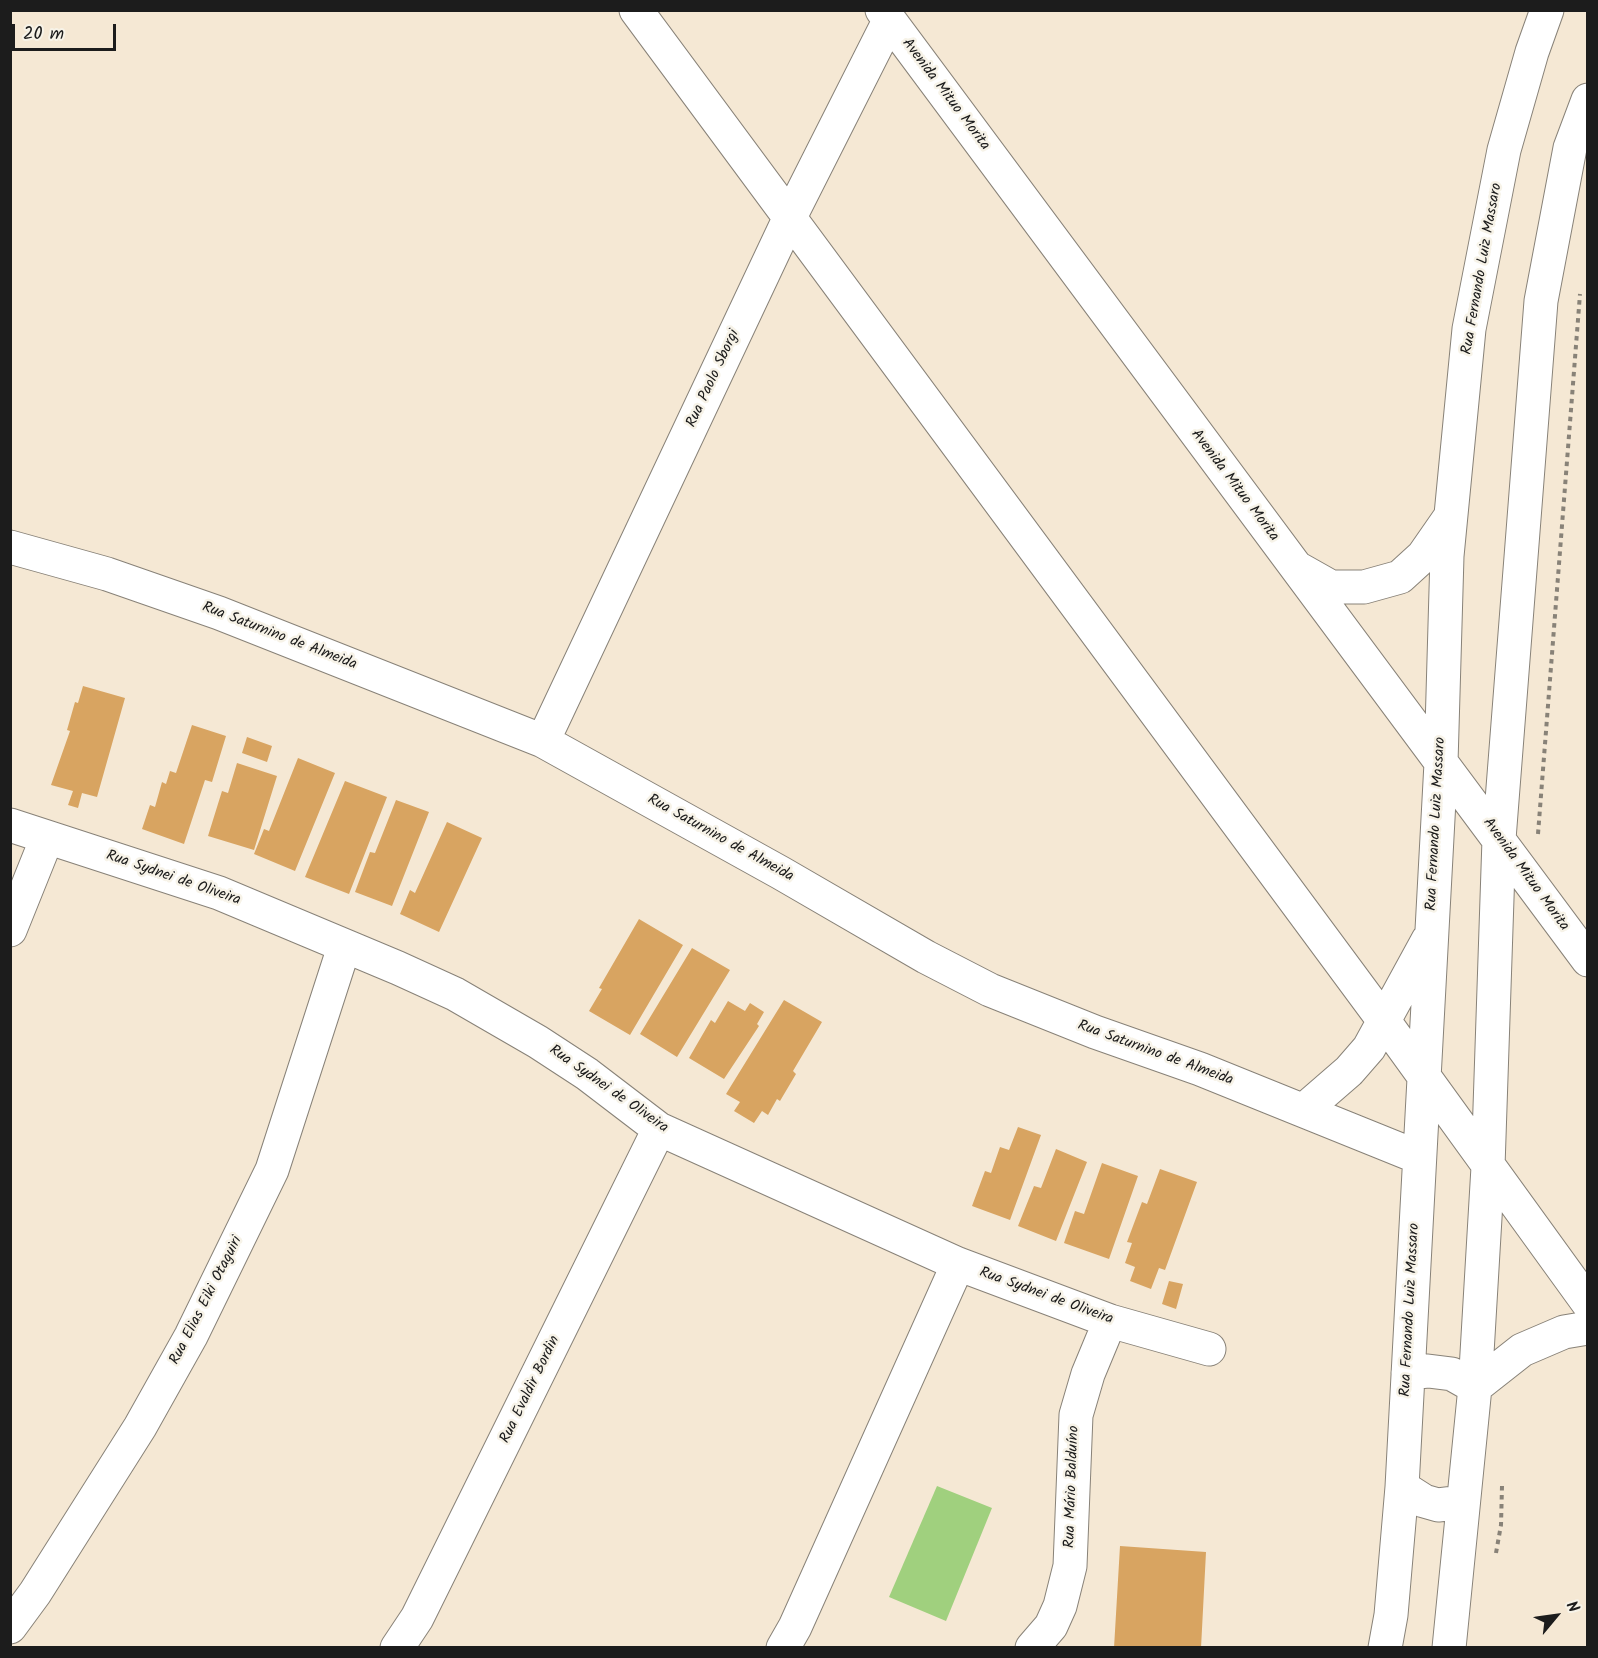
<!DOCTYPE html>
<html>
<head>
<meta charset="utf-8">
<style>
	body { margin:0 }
	#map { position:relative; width:1598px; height:1658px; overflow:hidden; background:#f5e8d4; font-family:Kalam,sans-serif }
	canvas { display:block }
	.frame { position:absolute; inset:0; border:12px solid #1c1c1c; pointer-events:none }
	.north { position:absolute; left:1526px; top:1586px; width:60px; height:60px; -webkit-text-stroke:4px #f7f3e8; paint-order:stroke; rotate:61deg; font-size:16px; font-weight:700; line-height:24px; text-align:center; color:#1c1c1c }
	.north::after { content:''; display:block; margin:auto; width:21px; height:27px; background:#1c1c1c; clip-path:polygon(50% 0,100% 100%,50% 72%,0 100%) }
	.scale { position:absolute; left:12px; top:24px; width:104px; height:27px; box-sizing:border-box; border:3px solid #1c1c1c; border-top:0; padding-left:8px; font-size:18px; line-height:21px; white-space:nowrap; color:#1c1c1c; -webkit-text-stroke:4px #f7f3e8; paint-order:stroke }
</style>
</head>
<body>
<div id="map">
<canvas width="1598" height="1658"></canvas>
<div class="frame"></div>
<div class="north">N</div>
<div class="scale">20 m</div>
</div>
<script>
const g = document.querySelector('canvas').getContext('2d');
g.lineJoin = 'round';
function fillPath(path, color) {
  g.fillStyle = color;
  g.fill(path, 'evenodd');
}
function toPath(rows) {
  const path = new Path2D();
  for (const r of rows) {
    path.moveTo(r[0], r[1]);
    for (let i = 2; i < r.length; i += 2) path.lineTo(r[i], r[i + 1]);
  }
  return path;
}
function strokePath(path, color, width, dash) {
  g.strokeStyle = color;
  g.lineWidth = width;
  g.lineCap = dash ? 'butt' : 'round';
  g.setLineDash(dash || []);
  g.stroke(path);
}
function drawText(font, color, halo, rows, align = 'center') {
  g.font = font + ' Kalam,sans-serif';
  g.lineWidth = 5;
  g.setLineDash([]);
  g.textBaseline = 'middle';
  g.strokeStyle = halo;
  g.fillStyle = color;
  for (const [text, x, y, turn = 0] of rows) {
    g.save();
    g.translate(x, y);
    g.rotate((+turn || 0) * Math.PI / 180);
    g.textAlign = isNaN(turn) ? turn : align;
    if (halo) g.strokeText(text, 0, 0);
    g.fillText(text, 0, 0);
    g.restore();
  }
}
const green = toPath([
	[937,1486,992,1508,946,1621,889,1597]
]);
const building = toPath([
	[83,686,125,698,97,797,82,793,78,808,68,805,73,791,51,785,70,731,67,730,75,702,78,703],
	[192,725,226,736,212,782,205,780,184,844,142,829,150,805,155,807,162,782,166,784,170,771,176,773],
	[247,737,272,746,267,762,242,753],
	[298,758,335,773,295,871,254,854,264,829,269,831],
	[237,763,277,776,254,850,208,836,222,791,228,793],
	[345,781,387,797,349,894,305,877],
	[396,800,429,812,392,906,355,892,370,852,375,853],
	[447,822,482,838,439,932,400,914,410,890,415,893],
	[639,919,683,945,630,1035,589,1011,602,989,599,988],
	[692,948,730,970,677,1057,640,1034],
	[784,1000,822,1022,793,1071,796,1074,780,1101,777,1099,768,1115,762,1111,754,1123,734,1111,740,1102,726,1094],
	[728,1001,745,1011,750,1003,764,1012,757,1024,759,1026,724,1079,689,1058,711,1020,715,1023],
	[1018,1127,1041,1135,1010,1220,972,1206,985,1171,991,1173,1000,1147,1009,1150],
	[1056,1149,1087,1162,1056,1241,1018,1226,1034,1186,1041,1188],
	[1102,1163,1138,1176,1109,1259,1064,1243,1075,1211,1084,1214],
	[1160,1169,1197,1182,1165,1270,1159,1268,1151,1289,1130,1281,1135,1267,1125,1263,1132,1243,1127,1242,1142,1202,1147,1204],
	[1169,1281,1183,1284,1176,1309,1162,1304],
	[1120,1546,1206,1552,1201,1648,1114,1648]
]);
const path = toPath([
	[1538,834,1580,294],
	[1496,1553,1501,1525,1502,1486]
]);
const minor = toPath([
	[636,10,1384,1021,1588,1303],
	[882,10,1588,960],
	[10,547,107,574,219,613,543,741,781,873,926,957,990,990,1095,1032,1200,1069,1418,1157],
	[1299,569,1331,587,1364,587,1400,577,1423,556,1448,520],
	[543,741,789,219,889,21],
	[10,825,219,893,398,968,455,994,538,1042,587,1074,659,1129,958,1264,1110,1321,1209,1349],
	[10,930,47,838],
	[1304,1110,1349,1071,1369,1048,1428,940],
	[1408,1373,1428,1371,1452,1374,1475,1387,1522,1350,1564,1332,1588,1328],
	[1402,1487,1424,1501,1438,1505,1463,1502],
	[10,1627,35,1593,140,1427,191,1336,272,1170,344,947],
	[397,1648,417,1618,659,1129],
	[783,1648,795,1627,958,1264],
	[1032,1648,1051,1626,1060,1606,1070,1566,1076,1415,1088,1374,1110,1321],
	[1385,1648,1391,1615,1402,1487,1441,763,1447,556,1469,329,1504,150,1532,52,1547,10],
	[1449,1648,1475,1387,1488,1167,1499,839,1541,301,1570,148,1588,100]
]);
const streetNames = [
	["Avenida Mituo Morita",945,95,53],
	["Rua Fernando Luiz Massaro",1483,269,-80],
	["Rua Paolo Sborgi",714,379,-65],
	["Avenida Mituo Morita",1234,486,53],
	["Rua Saturnino de Almeida",279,637,21],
	["Rua Fernando Luiz Massaro",1437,824,-87],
	["Rua Saturnino de Almeida",720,839,29],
	["Avenida Mituo Morita",1525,875,54],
	["Rua Sydnei de Oliveira",173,879,19],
	["Rua Saturnino de Almeida",1155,1054,20],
	["Rua Sydnei de Oliveira",608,1090,35],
	["Rua Sydnei de Oliveira",1046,1297,20],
	["Rua Elias Eiki Otaguiri",207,1301,-63],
	["Rua Fernando Luiz Massaro",1411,1310,-87],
	["Rua Evaldir Bordin",531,1390,-64],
	["Rua Mário Balduíno",1073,1487,-88]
];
fillPath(green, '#a0d07e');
fillPath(building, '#d8a461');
strokePath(minor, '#888278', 35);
strokePath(path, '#888278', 4, [4.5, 4.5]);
strokePath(minor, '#fff', 33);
drawText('15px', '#1c1c1c', '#f7f3e8', streetNames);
</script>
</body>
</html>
